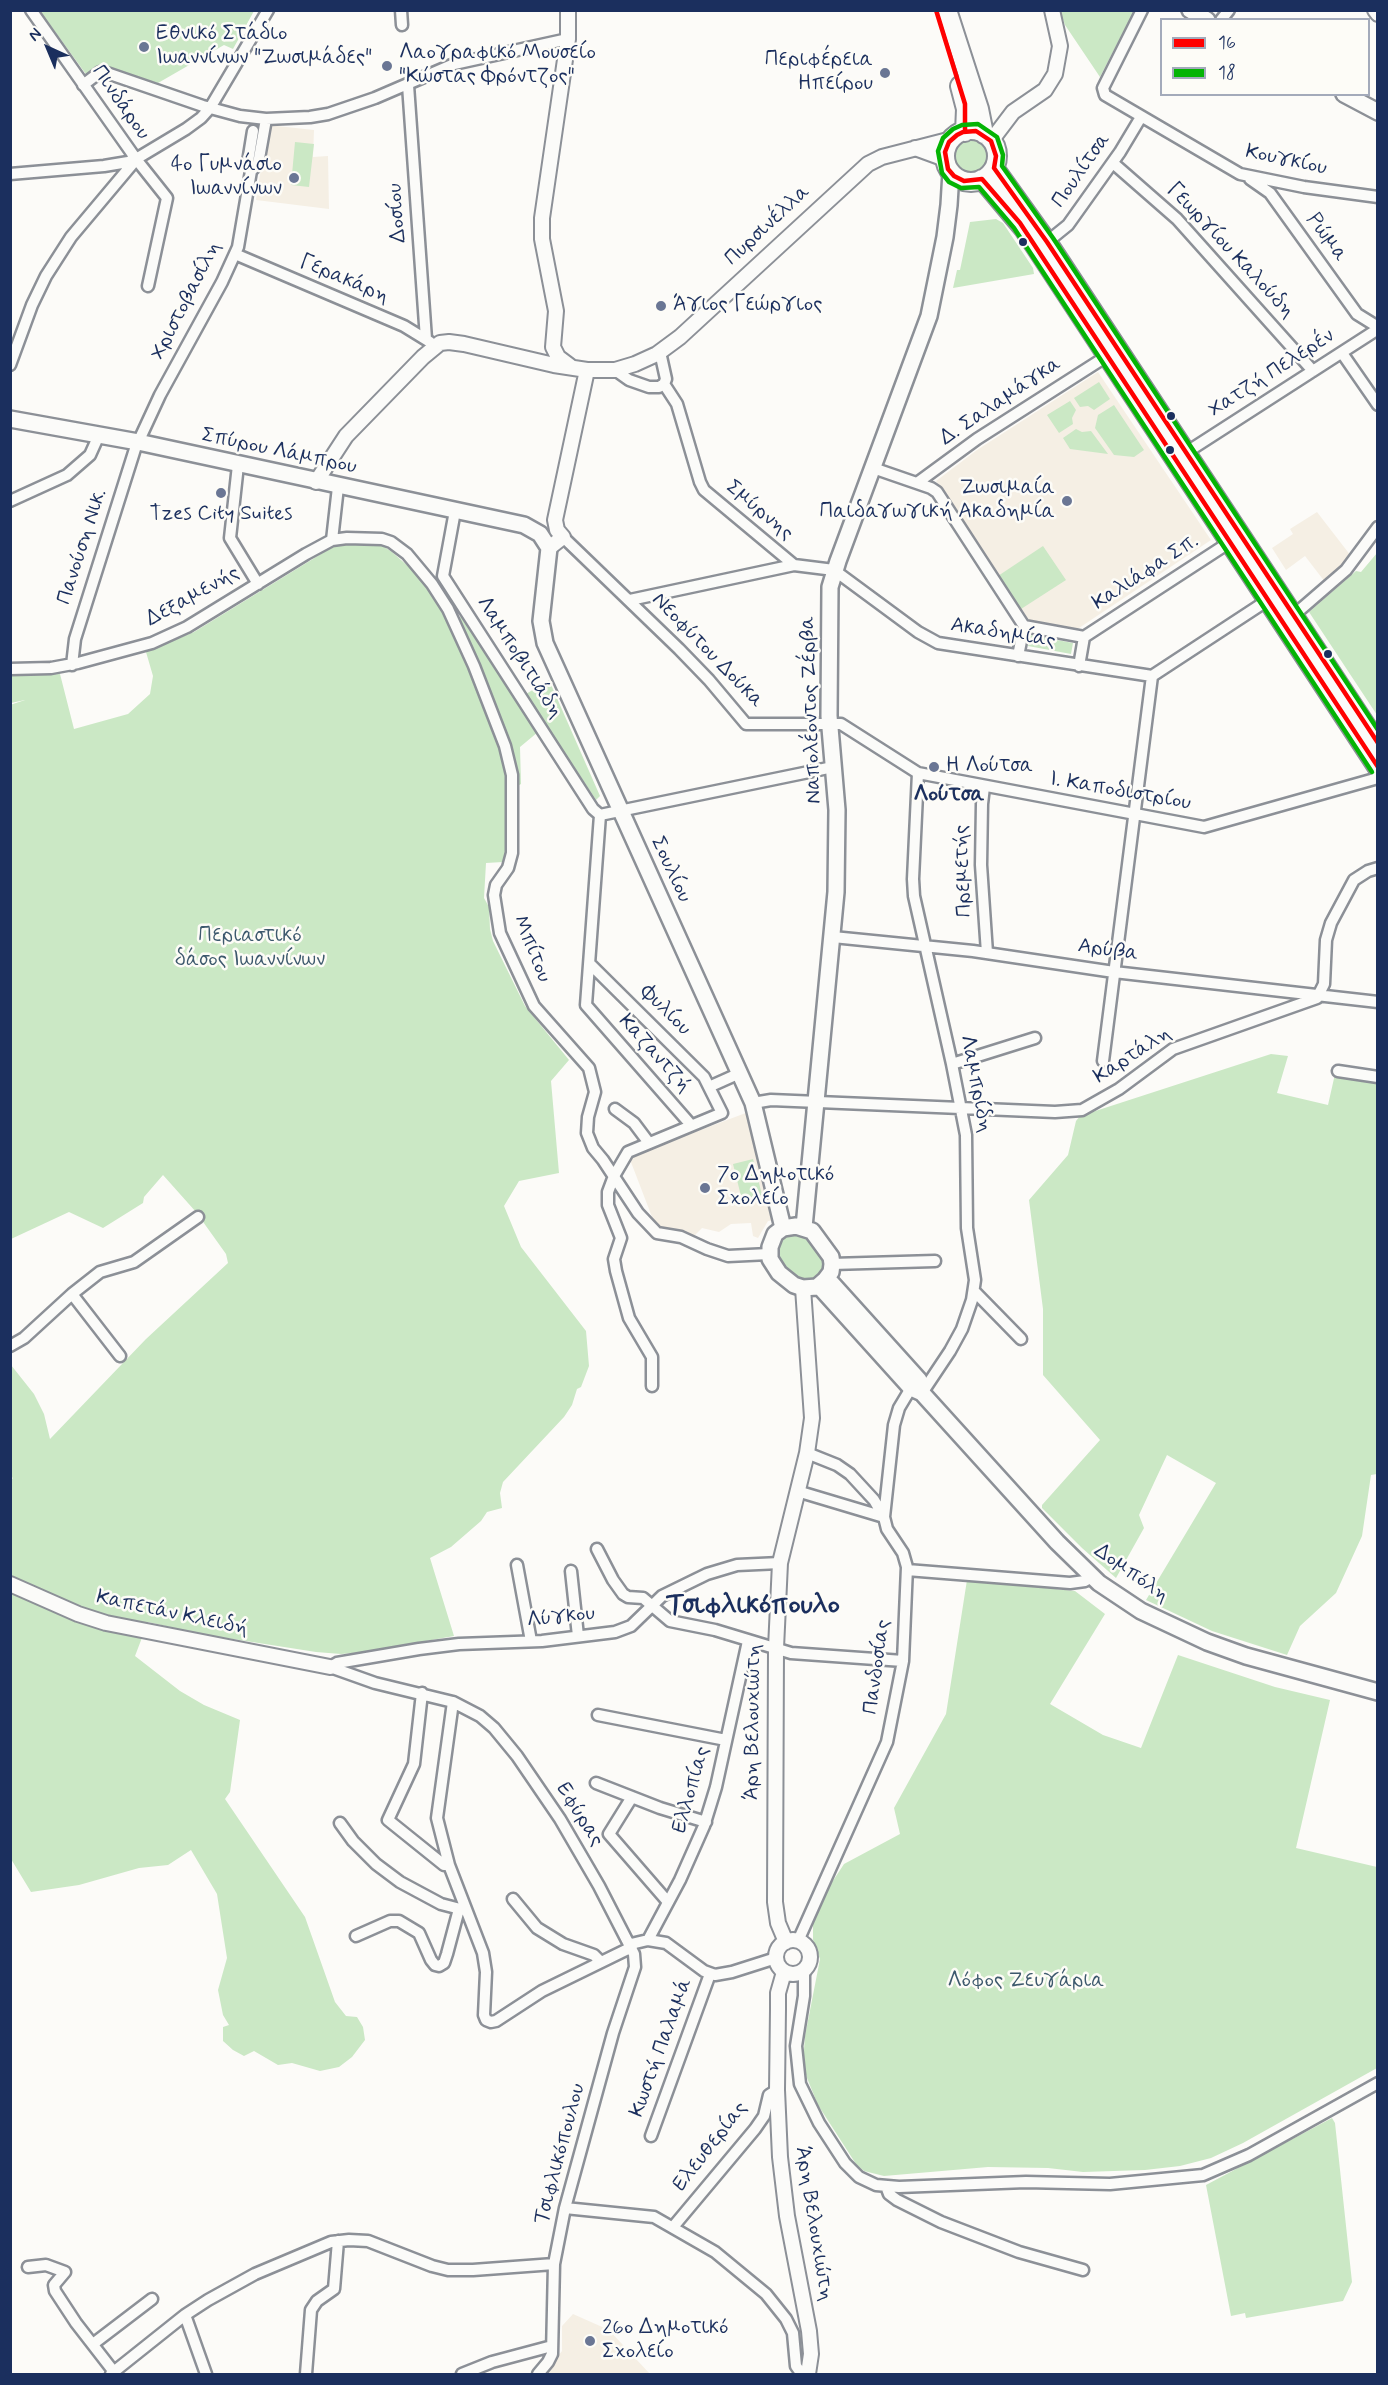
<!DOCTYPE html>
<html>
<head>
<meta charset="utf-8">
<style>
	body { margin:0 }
	#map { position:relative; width:1388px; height:2385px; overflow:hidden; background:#fcfbf8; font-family:Mynerve,sans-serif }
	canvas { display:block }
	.frame { position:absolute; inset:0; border:12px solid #1b2f5e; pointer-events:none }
	.legend { position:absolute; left:1160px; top:18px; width:210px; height:78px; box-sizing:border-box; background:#fdfcf7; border:2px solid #a3aaba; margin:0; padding:8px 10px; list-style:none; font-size:18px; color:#1b2f5e }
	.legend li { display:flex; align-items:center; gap:12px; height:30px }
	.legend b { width:30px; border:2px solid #a3aaba }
	.north { position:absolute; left:18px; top:18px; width:60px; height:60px; -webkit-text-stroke:4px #fdfcf7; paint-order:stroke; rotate:316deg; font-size:16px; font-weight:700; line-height:24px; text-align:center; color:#1b2f5e }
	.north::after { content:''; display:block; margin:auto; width:21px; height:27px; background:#1b2f5e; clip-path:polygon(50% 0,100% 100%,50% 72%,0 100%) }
</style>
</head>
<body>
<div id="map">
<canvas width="1388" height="2385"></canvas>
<div class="frame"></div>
<ul class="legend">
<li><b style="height:8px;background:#f00"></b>16</li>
<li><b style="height:8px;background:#04b404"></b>18</li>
</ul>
<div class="north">N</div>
</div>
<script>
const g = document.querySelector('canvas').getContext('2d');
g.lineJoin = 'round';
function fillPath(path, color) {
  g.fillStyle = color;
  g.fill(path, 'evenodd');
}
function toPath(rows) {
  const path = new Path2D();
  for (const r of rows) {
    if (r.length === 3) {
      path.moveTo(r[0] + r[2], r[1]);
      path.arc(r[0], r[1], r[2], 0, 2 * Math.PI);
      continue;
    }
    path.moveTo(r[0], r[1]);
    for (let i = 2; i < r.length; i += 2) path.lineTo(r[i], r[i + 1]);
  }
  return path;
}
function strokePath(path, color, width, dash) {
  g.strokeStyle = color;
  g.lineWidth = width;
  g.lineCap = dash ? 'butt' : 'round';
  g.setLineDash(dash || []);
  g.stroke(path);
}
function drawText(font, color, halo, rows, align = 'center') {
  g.font = font + ' Mynerve,sans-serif';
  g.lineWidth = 5;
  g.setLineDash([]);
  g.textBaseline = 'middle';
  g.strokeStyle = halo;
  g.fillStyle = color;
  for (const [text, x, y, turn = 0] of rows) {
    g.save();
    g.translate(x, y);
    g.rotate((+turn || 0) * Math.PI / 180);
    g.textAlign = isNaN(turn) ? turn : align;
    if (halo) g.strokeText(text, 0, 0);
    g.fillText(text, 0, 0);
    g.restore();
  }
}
const built = toPath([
	[268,125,314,130,313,157,328,156,329,209,256,200],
	[1098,372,1211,540,1076,630,1031,623,936,481,977,450],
	[1317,512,1351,556,1325,582,1305,556,1286,570,1272,548,1293,534,1290,529],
	[751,1111,777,1220,768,1221,758,1238,753,1236,751,1223,731,1224,719,1232,702,1228,693,1237,657,1230,629,1157],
	[573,2314,609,2330,650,2374,543,2374,562,2351,562,2326]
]);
const green = toPath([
	[40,11,254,11,233,49,224,45,158,83,102,67,88,77],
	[1060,11,1134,11,1100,77,1065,25],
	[971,157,17],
	[295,142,314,144,309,187,291,185],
	[996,219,1003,223,1033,268,1034,274,953,288,957,270,960,270,970,222],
	[1099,382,1110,399,1094,410,1088,406,1080,407,1074,398],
	[1070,401,1076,410,1072,418,1073,424,1059,433,1047,415],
	[1114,405,1144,450,1134,457,1114,455,1095,428,1098,415],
	[1076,429,1082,432,1091,431,1108,454,1070,449,1063,438],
	[368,542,380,544,392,552,409,567,432,593,450,622,462,616,538,732,520,747,521,784,511,790,510,840,503,862,486,863,484,898,489,907,490,929,493,941,525,1006,569,1060,551,1081,559,1173,519,1181,504,1206,521,1247,586,1331,589,1366,581,1387,577,1389,572,1405,564,1417,503,1482,500,1493,502,1508,487,1512,481,1521,451,1547,430,1558,454,1636,365,1652,341,1654,316,1652,201,1634,148,1622,135,1656,180,1691,204,1705,240,1720,230,1792,225,1799,305,1917,335,2002,346,2016,357,2017,363,2027,365,2040,352,2057,339,2067,320,2071,292,2063,278,2065,254,2051,244,2056,233,2050,223,2041,223,2027,229,2025,223,2015,218,1990,227,1958,217,1894,191,1850,168,1865,139,1868,79,1885,31,1892,11,1859,10,1481,13,1478,10,1476,11,1365,34,1394,44,1414,50,1439,146,1339,228,1263,226,1254,196,1212,163,1175,144,1197,143,1203,103,1228,69,1212,11,1239,10,705,25,700,11,703,11,676,60,674,74,729,128,714,150,694,153,676,146,652,194,632,334,546],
	[1043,546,1066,580,1021,609,998,576],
	[1377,553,1377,715,1309,612,1356,571,1361,572],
	[1030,635,1073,643,1071,654,1028,646],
	[549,680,600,796,596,800,526,694],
	[1271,1054,1288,1056,1277,1093,1328,1105,1335,1074,1377,1082,1377,1474,1371,1475,1362,1536,1336,1593,1300,1626,1287,1655,1212,1631,1146,1600,1216,1483,1167,1455,1139,1515,1144,1528,1116,1578,1082,1548,1042,1508,1042,1505,1100,1440,1043,1375,1043,1309,1029,1200,1068,1155,1076,1121,1080,1116],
	[753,1159,762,1195,742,1200,733,1164],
	[797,1233,806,1236,822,1255,824,1270,816,1279,806,1282,787,1274,777,1257,777,1249,782,1240,789,1235],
	[967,1580,1075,1591,1105,1614,1050,1704,1103,1735,1141,1748,1178,1655,1275,1687,1330,1700,1296,1848,1377,1867,1377,2068,1243,2143,1211,2158,1180,2166,1145,2170,1083,2172,1048,2168,988,2167,884,2176,864,2171,856,2164,818,2105,807,2078,803,2063,805,2036,820,1959,813,1940,813,1923,825,1893,844,1864,900,1834,894,1808,946,1714],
	[1332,2118,1335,2123,1352,2282,1343,2301,1246,2318,1245,2313,1231,2316,1206,2185]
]);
const minor = toPath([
	[31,10,136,159,167,198,148,286],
	[401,10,402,25],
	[1142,10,1103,88,1105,95,1240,174,1304,187,1378,197],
	[1221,20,1229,10],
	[83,85,100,72,104,72,203,106,240,116,266,119,310,117,328,114,375,98,454,64,568,39],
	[408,85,426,339],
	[1113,163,1177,219,1313,371],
	[251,171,258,164,266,119],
	[10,174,104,166,128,162,136,159,186,129,201,118,210,108,268,10],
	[1250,179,1270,193,1357,314,1378,327],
	[1047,242,1068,225,1120,152,1141,117],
	[235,254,404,326,430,342],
	[1342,353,1378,405],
	[10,365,32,305,46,276,71,237,134,162],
	[615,370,629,380,649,387,659,387,664,384,666,379,660,352],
	[664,384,677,404,700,482,704,490,794,565],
	[1187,452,1378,329],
	[238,465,230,538,258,584],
	[873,468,931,488,937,492,1024,626],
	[917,483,977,439,1107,356],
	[10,501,67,475,90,455,99,435],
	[455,511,443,576,593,809,600,815],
	[563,537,679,649,709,680,746,724,841,724,918,773,1204,827,1378,778],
	[332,540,347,538,382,539,391,542,407,554,432,584,448,609,474,666,505,746,512,775,512,853,508,868,496,885,494,895,500,933,534,1006,589,1068,595,1092,588,1117,587,1133,593,1148,603,1160,638,1213,657,1233,681,1237,707,1249,728,1256,769,1254],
	[630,600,794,565,834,570,918,632,938,643,1152,676],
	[1294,615,1346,570,1378,527],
	[1018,656,1024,626,1084,637,1230,542],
	[72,665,75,639,135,449,160,395,222,282,238,247,251,171,248,162,253,131],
	[1079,666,1084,637],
	[10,669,51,668,78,663,152,643,187,627,306,554,332,540,338,487],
	[918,773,913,879,914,896,952,1064,966,1135,967,1228,975,1280,972,1300,962,1329,950,1351,922,1393],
	[984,787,982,804,981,865,987,953],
	[833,937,973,951,1114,972,1378,1002],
	[590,964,704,1077,722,1113,628,1152,614,1176,608,1192,608,1205,621,1238,614,1259,616,1271,629,1318,652,1357,652,1386],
	[1103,1061,1152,676,1268,600],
	[952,1064,1035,1038],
	[1338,1071,1378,1077],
	[711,1086,740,1073],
	[753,1103,771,1100,1055,1112,1082,1110,1119,1089,1173,1049,1317,998,1324,984,1326,940,1331,923,1354,880,1368,871,1378,868],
	[615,1109,634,1123,649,1143],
	[691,1125,586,1005,600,815,833,767],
	[832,1264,935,1261],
	[974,1291,1021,1339],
	[72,1294,120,1356],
	[10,1346,24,1338,72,1294,100,1272,134,1262,198,1217],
	[807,1453,837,1465,850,1474,874,1500,884,1517],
	[797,1491,884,1517],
	[597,1549,613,1580,623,1594,628,1597,643,1598,670,1621,715,1630,791,1653,903,1661],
	[517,1565,531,1641],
	[907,1570,1070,1583,1085,1581,1092,1577],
	[571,1571,578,1636],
	[330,1667,375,1683,453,1702,480,1716,494,1728,517,1756,560,1819,599,1886,634,1954,635,1967,613,2033,565,2208,554,2264,552,2354,548,2362,538,2374],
	[330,1667,337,1663,419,1649,459,1644,542,1641,615,1632,631,1626,662,1596,707,1574,737,1565,780,1563],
	[422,1693,414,1764,388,1820,444,1865,449,1865],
	[453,1702,437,1818,449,1865,483,1953,486,1972,484,2015,486,2020,491,2022,496,2021,542,1991,632,1947],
	[598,1715,726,1740],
	[596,1783,660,1808,706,1822],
	[632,1797,609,1834,668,1902],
	[340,1823,353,1841,376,1864,400,1882,441,1904,464,1910],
	[513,1899,537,1928,563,1944,594,1955,600,1961],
	[356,1936,390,1921,399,1921,419,1933,431,1960,435,1965,439,1966,444,1963,447,1954,459,1909],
	[648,1940,680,1880,704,1826,716,1787,748,1641],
	[798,1941,887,1742,903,1661,907,1567,903,1553,887,1529,884,1517,894,1425,899,1408,911,1388],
	[631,1944,648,1940,666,1943,704,1971,715,1975,732,1972,776,1958],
	[804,1970,804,1996,796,2046,800,2084,819,2123,845,2163,859,2177,876,2185,899,2187,1026,2182,1110,2184,1203,2175,1249,2155,1378,2083],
	[651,2136,710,1974],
	[886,2186,889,2194,897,2200,941,2222,1019,2252,1083,2270],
	[565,2208,654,2217,715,2252,766,2294,786,2319,793,2333,796,2366,801,2373,806,2374],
	[673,2227,755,2129,764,2116,769,2095,777,2090],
	[28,2267,46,2265,65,2272,54,2285,55,2291,76,2323,114,2372],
	[185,2315,206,2374],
	[93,2344,152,2299],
	[111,2374,185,2315,208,2300,255,2274,331,2242,349,2240,368,2241,432,2266,448,2270,473,2270,554,2264],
	[306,2374,311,2310,317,2301,334,2289,338,2241],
	[462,2374,492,2362,552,2346]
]);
const tertiary = toPath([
	[568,10,568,39,542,218,542,239,556,311,553,347,558,357,570,366],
	[1375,10,1378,14],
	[991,141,1013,112,1045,90,1055,74,1060,46,1052,10],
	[915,148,945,159],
	[316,482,346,436,423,357,440,343,449,342,464,344,554,365,587,370,615,370,635,364,657,354,680,337,868,164,882,157,952,139],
	[549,548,563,537,557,530,555,520,587,370],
	[10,1584,78,1614,106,1623,330,1667],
	[793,1957,17],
	[786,1942,778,1923,775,1902,776,1648,780,1563,807,1453,812,1418,803,1288],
	[784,1972,778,1993,778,2009,777,2090,780,2157,787,2216,809,2331,811,2354,808,2374]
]);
const secondary = toPath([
	[1190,10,1207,20],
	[1344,94,1378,112],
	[10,419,138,442,524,525,540,534,549,548,541,621,545,643,753,1103,783,1228],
	[796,1226,812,1231,831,1257,832,1264,831,1272,825,1280,817,1287,803,1288,794,1285,779,1273,770,1259,770,1247,775,1234,783,1228,796,1226],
	[804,1227,836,892,837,810,829,716,830,587,838,561,929,316,945,237,949,205,951,172],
	[827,1278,919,1380,922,1393],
	[819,1286,911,1388,922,1393,1057,1542,1099,1583,1141,1611,1207,1642,1246,1656,1378,1692]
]);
const primary = toPath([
	[947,10,979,109,984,134],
	[960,86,966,109,965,132],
	[971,156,26],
	[994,168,1047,242,1378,744],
	[982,179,1024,229,1378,768]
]);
const bus1 = toPath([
	[936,10,965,104,965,132],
	[1378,743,1047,242,994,168,996,156,991,141,976,131,963,132,957,135,949,142,945,152,948,169,954,176,964,181,982,179,1020,223,1378,767]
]);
const bus2 = toPath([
	[1372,772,1014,228,979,187,961,188,949,182,942,173,938,151,943,138,953,129,962,125,978,124,997,137,1003,155,1002,166,1053,238,1378,730]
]);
const markers = [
	[144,47,6,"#6a7694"],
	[387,66,6,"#6a7694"],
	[885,73,6,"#6a7694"],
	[294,178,6,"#6a7694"],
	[1023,242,5,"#1b2f5e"],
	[661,306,6,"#6a7694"],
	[1171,416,5,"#1b2f5e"],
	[1170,450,5,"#1b2f5e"],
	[221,493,6,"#6a7694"],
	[1067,501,6,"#6a7694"],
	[1328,654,5,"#1b2f5e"],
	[934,767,6,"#6a7694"],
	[705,1188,6,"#6a7694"],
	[590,2341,6,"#6a7694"]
];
const poiNames = [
	["Εθνικό Στάδιο",156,35],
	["Ιωαννίνων \"Ζωσιμάδες\"",156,59],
	["Λαογραφικό Μουσείο",399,54],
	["\"Κώστας Φρόντζος\"",399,78],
	["Περιφέρεια",873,61,"right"],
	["Ηπείρου",873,85,"right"],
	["4ο Γυμνάσιο",282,166,"right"],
	["Ιωαννίνων",282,190,"right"],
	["Άγιος Γεώργιος",673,306],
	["Ζωσιμαία",1055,489,"right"],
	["Παιδαγωγική Ακαδημία",1055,513,"right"],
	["Tzes City Suites",221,515,"center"],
	["Η Λούτσα",946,767],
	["7ο Δημοτικό",717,1176],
	["Σχολείο",717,1200],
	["26ο Δημοτικό",602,2329],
	["Σχολείο",602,2353]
];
const streetNames = [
	["Πινδάρου",120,103,55],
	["Κουγκίου",1286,161,12],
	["Πουλίτσα",1082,171,-55],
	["Δοσίου",398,213,-94],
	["Πυρσινέλλα",768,226,-43],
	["Ρώμα",1326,238,54],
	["Γεωργίου Καλούδη",1230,251,47],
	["Γερακάρη",344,280,23],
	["Χριστοβασίλη",187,301,-63],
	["Χατζή Πελερέν",1272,374,-33],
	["Δ. Σαλαμάγκα",1001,402,-34],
	["Σπύρου Λάμπρου",279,452,12],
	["Σμύρνης",759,511,40],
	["Πανούση Νικ.",83,547,-72],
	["Καλιάφα Σπ.",1146,573,-33],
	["Δεξαμενής",193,597,-29],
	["Ακαδημίας",1003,634,9],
	["Νεοφύτου Δούκα",707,651,46],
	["Λαμποβιτιάδη",519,658,57],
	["Ναπολέοντος Ζέρβα",812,710,-92],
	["Ι. Καποδιστρίου",1120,792,10],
	["Σουλίου",670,870,65],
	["Πρεμετής",964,871,-92],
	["Μπίτου",531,949,68],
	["Αρύβα",1108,951,8],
	["Φυλίου",665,1011,45],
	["Καζαντζή",654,1054,48],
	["Καρτάλη",1133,1056,-33],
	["Λαμπρίδη",975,1084,79],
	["Δομπόλη",1131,1574,35],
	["Καπετάν Κλειδή",172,1614,12],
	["Λύγκου",561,1618,-6],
	["Πανδοσίας",878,1667,-82],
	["Άρη Βελουχιώτη",754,1722,-89],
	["Ελλοπίας",692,1790,-74],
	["Εφύρας",579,1815,58],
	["Κωστή Παλαμά",662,2048,-70],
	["Ελευθερίας",711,2147,-52],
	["Τσιφλικόπουλου",561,2154,-75],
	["Άρη Βελουχιώτη",813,2224,81]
];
const parkNames = [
	["Περιαστικό",250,937],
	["δάσος Ιωαννίνων",250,961],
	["Λόφος Ζευγάρια",1026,1982]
];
const neighbourhoodNames = [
	["Λούτσα",949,795]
];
const districtNames = [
	["Τσιφλικόπουλο",753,1607]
];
fillPath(built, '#f5efe4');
fillPath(green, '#cbe8c5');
strokePath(minor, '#8c9097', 15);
strokePath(tertiary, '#8c9097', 18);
strokePath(secondary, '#8c9097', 20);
strokePath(primary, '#8c9097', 22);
strokePath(minor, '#fbfbf9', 10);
strokePath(tertiary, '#fbfbf9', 14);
strokePath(secondary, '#fbfbf9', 15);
strokePath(primary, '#fbfbf9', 18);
strokePath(bus1, '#f00', 4.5);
strokePath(bus2, '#04b404', 4.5);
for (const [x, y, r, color] of markers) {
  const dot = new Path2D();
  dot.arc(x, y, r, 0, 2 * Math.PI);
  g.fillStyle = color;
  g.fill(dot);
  strokePath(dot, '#fdfcf7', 2);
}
drawText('21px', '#1b2f5e', '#fdfcf7', poiNames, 'left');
drawText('21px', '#1b2f5e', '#fdfcf7', streetNames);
drawText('21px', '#3d596d', '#fdfcf7', parkNames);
drawText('bold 22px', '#1b2f5e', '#fdfcf7', neighbourhoodNames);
drawText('bold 27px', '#1b2f5e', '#fdfcf7', districtNames);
</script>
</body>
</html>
